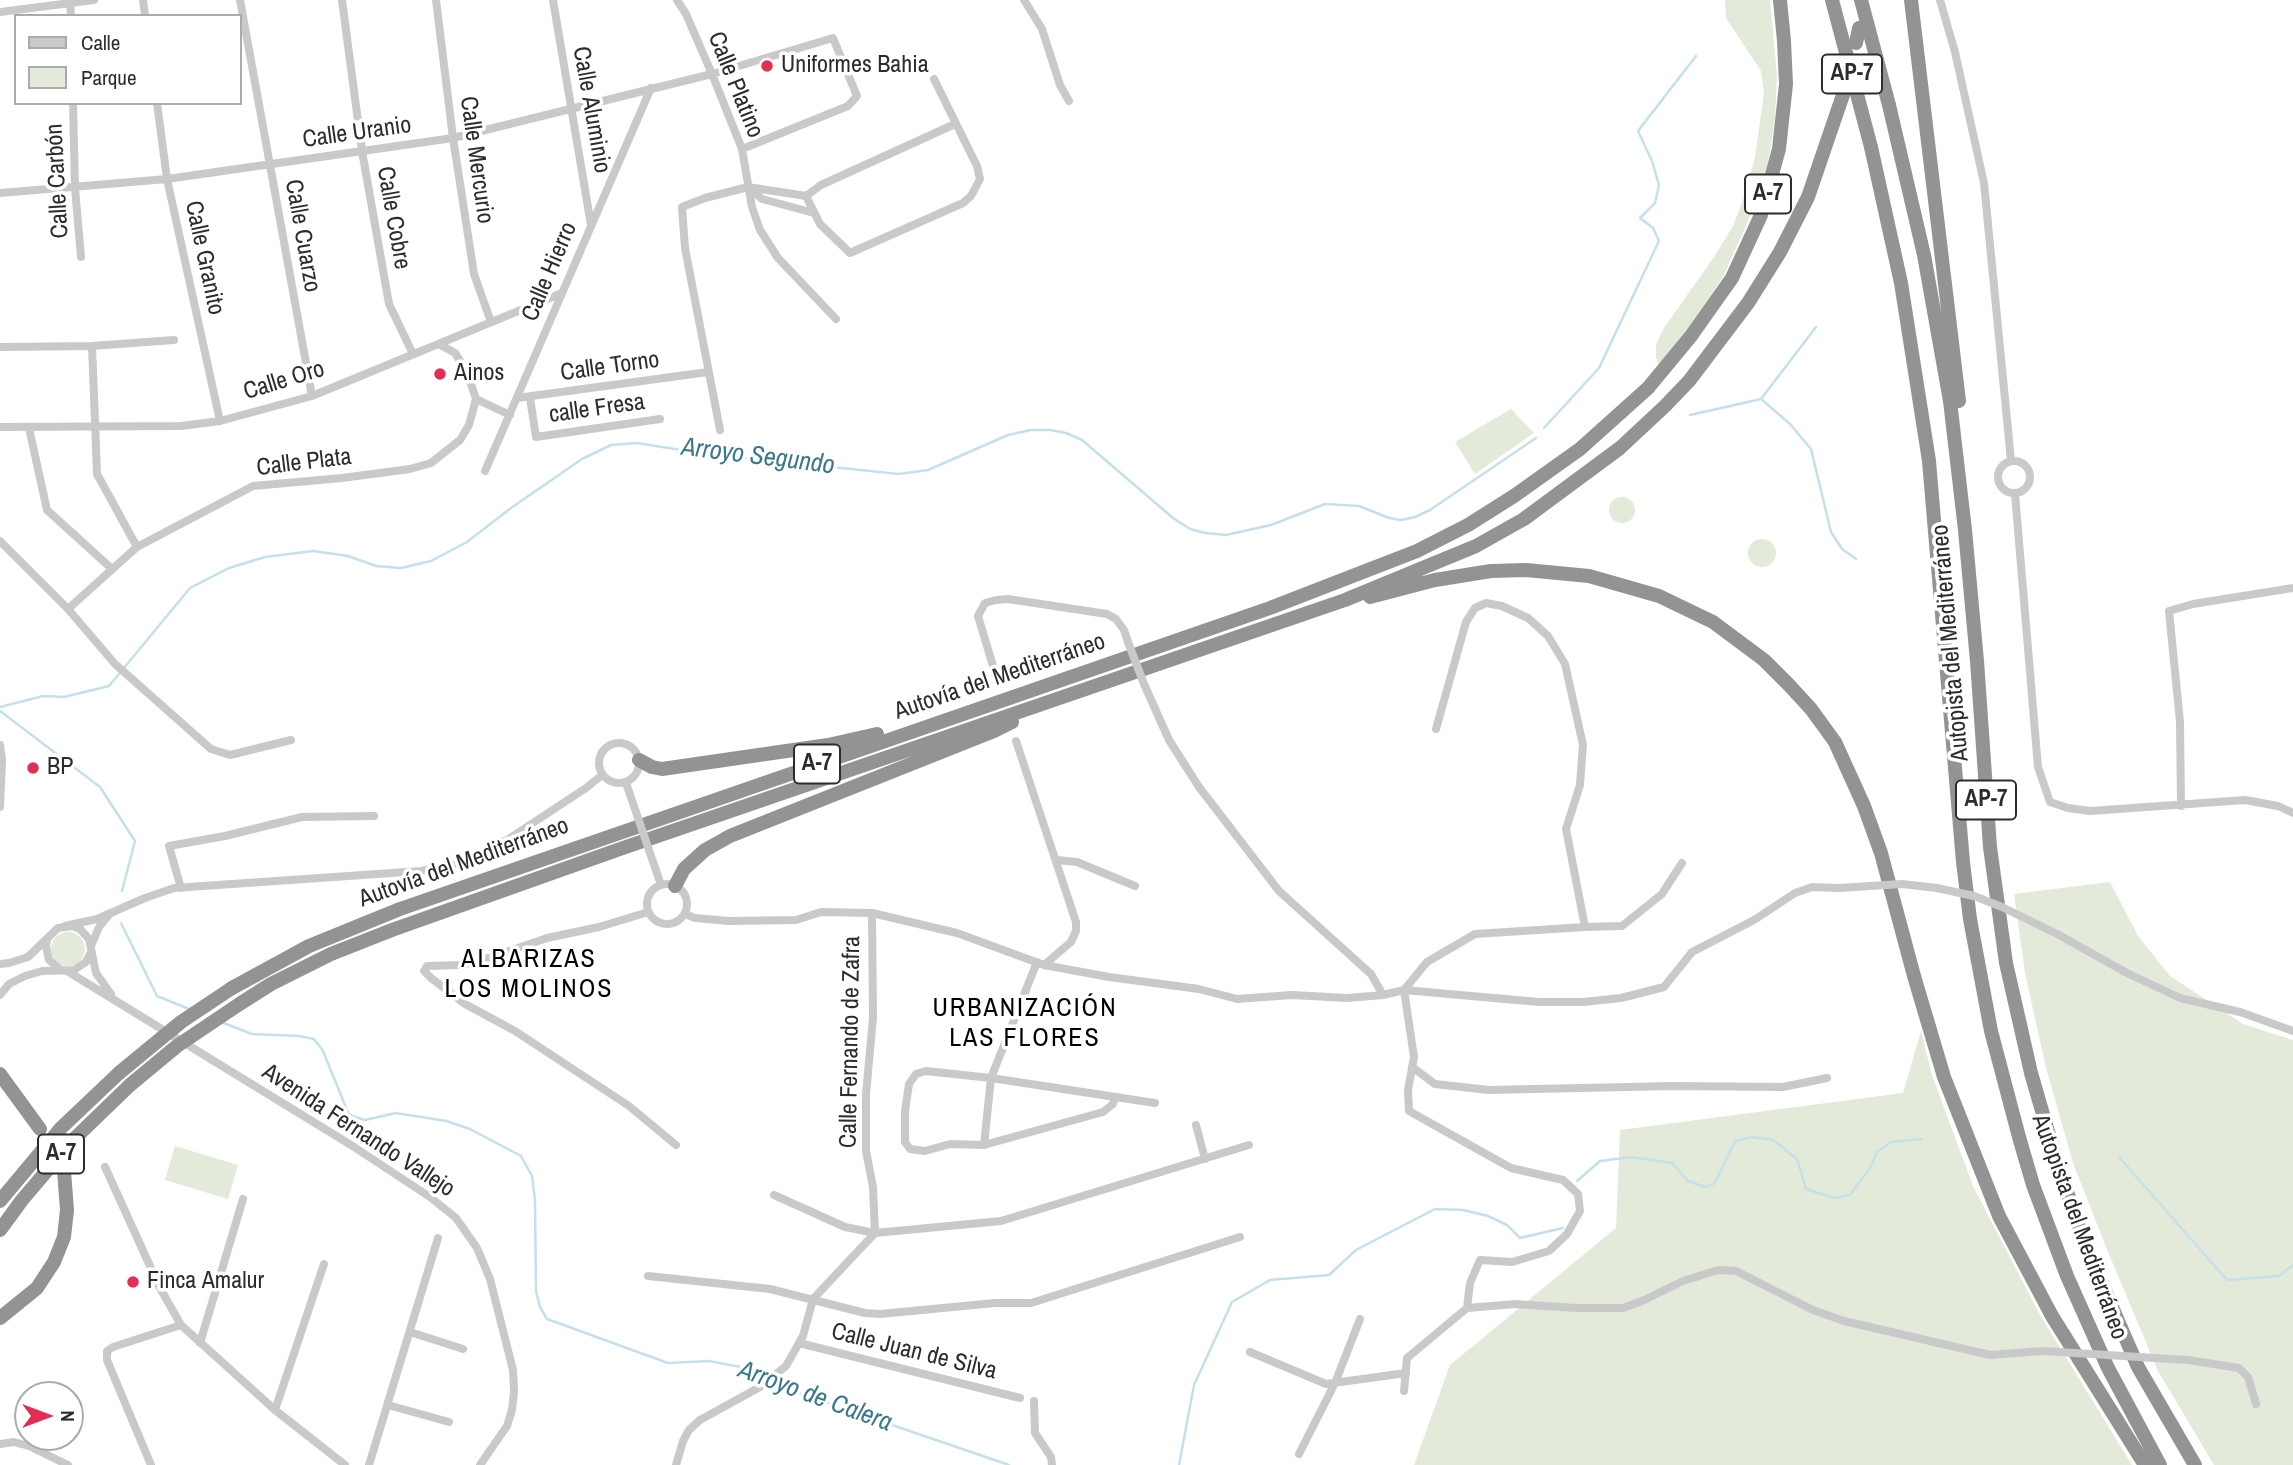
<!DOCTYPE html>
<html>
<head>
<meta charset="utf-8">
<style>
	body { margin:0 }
	#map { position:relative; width:2293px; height:1465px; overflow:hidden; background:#fff; font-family:"Archivo Narrow",sans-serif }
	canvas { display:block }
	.legend { position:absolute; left:14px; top:14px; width:228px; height:91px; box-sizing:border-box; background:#fff; border:2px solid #ababab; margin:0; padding:9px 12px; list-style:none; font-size:21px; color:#2c2c2c }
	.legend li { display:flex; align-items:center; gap:14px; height:35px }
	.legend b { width:35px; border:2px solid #ababab }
	.north { position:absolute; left:14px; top:1381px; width:70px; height:70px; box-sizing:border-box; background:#fff; border:2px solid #ababab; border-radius:50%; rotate:90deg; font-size:19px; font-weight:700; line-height:28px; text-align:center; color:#2c2c2c }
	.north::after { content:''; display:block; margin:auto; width:24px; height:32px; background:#e32d54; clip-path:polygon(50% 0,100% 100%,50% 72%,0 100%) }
</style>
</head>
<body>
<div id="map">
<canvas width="2293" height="1465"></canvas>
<ul class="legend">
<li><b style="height:9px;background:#c9c9c9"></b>Calle</li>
<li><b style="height:19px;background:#e4ead9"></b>Parque</li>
</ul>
<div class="north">N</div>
</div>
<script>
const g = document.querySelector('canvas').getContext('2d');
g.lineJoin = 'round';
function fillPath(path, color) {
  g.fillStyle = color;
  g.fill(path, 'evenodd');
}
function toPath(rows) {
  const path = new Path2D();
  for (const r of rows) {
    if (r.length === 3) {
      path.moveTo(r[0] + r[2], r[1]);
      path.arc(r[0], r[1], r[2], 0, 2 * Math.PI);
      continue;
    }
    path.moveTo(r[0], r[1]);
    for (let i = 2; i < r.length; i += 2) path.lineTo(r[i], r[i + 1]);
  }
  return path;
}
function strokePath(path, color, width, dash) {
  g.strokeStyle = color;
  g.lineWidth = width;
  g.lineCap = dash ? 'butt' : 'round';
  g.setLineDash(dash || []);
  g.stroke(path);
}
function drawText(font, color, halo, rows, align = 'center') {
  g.font = font + ' "Archivo Narrow",sans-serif';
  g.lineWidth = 7;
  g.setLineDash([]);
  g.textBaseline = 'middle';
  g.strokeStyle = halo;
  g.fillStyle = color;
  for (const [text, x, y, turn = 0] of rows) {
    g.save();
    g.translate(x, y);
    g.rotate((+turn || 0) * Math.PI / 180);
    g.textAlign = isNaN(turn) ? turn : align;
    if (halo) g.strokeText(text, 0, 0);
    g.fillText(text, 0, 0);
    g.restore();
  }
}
const green = toPath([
	[1725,0,1770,0,1777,76,1775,118,1768,164,1756,203,1724,275,1678,344,1659,365,1656,358,1656,344,1664,328,1714,257,1733,226,1746,192,1755,157,1764,93,1761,71,1726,18],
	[1511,409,1534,433,1475,474,1455,442],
	[1622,510,13],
	[1762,553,14],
	[2110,882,2138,936,2170,976,2243,1024,2293,1040,2293,1465,2214,1465,2158,1371,2108,1252,2073,1163,2046,1068,2025,973,2014,894],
	[68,949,17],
	[1921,1031,1932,1075,1973,1186,2040,1315,2132,1465,1414,1465,1450,1365,1616,1228,1620,1130,1903,1093],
	[175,1146,238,1165,228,1199,165,1180]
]);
const stream = toPath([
	[1761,399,1816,327],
	[1690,415,1761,399,1790,424,1811,449,1831,532,1842,549,1856,559],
	[1544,428,1599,368,1659,241,1653,228,1640,218,1655,203,1659,185,1652,161,1638,131,1696,56],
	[0,707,43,696,64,697,109,686,190,588,229,568,265,557,313,551,348,556,376,566,401,568,431,561,467,542,511,508,582,459,611,445,637,443,706,454,899,474,928,470,1008,435,1031,430,1050,430,1066,433,1082,440,1173,518,1190,529,1205,533,1226,535,1271,525,1325,504,1359,506,1389,518,1401,520,1415,517,1430,510,1536,438],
	[0,711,100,787,135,841,122,891],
	[121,923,157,996,189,1009],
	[221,1022,252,1034,299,1036,314,1039,323,1051,349,1115,365,1120,396,1113,446,1121,470,1129,521,1156,532,1176,535,1200,536,1291,540,1307,547,1319,668,1363,709,1361,756,1370,781,1387,1009,1465],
	[2119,1157,2227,1280,2279,1276,2293,1265],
	[1577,1181,1600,1161,1631,1157,1672,1163,1688,1181,1705,1187,1715,1183,1735,1141,1752,1137,1773,1140,1797,1159,1806,1189,1834,1198,1850,1195,1870,1168,1877,1152,1891,1142,1922,1139],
	[1179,1465,1194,1385,1232,1302,1270,1280,1329,1275,1356,1250,1435,1209,1463,1210,1488,1216,1507,1225,1520,1238,1563,1228]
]);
const street = toPath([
	[143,0,145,16],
	[240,0,312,396],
	[342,0,362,151,389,304,413,354],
	[436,0,453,138,474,274,491,322],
	[553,0,591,225],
	[677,0,686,14,712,74,742,149,752,207,760,230,778,258,836,319],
	[1024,0,1042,29,1060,85,1069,101],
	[1940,0,1955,52,1984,183,2011,461],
	[70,3,71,16],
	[0,12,94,0],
	[73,103,75,188,81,257],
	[157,103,167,179,220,421],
	[748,187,762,199,814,213],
	[0,193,167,179,453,138,712,74,833,38,857,96,848,106,742,149],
	[806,196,820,224,850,253,963,203,971,196,980,179,977,166,934,79],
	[806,196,821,185,955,124],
	[92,346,97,474,137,547],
	[0,347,92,346,174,340],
	[517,398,708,372],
	[530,398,536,437,660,419],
	[476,399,510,415],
	[0,427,181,426,220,421,312,396,562,293],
	[29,428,47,510,112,569],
	[720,430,685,248,682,207,705,198,748,187,806,196],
	[2014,477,16],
	[485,471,651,88],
	[2015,494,2038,767,2050,802,2068,808,2090,811,2245,800,2278,806,2293,813],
	[0,541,68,609,115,664,211,749,230,755,291,740],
	[68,609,137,547,253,486,342,478,410,469,431,463,460,440,469,425,476,399,467,372,455,353,439,344],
	[993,666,978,616,985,603,996,600,1008,599,1107,614,1116,619,1124,630,1128,642],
	[1144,684,1169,740,1199,787,1279,891,1371,974,1383,995],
	[1016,741,1076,922,1076,931,1071,942,1044,965],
	[619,763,20],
	[0,745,2,760,0,807],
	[2181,806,2180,722,2169,611,2193,604,2293,588],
	[1057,860,1077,862,1135,886],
	[667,904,20],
	[181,888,169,846,225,836,302,817,374,816],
	[648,912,599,927,547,938,489,958,461,965,427,966,424,971,431,978,465,1004,515,1031,629,1106,676,1145],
	[685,914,695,918,729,921,796,920,821,912,872,913,957,933,1044,965,1109,977,1199,989,1237,999,1292,995,1347,998,1383,995,1404,990,1427,962,1475,934,1585,927,1566,829,1580,785,1583,745,1565,664,1548,636,1528,618,1502,606,1486,603,1475,608,1466,622,1436,729],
	[65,926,97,919,145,898,174,888,421,871,467,862,507,840,586,788,602,775],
	[1585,927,1622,926,1662,894,1682,863],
	[2059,935,2127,973,2180,998,2240,1012,2293,1031],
	[47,939,46,946,49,960,60,969],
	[91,946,99,927,109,915],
	[0,964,9,963,28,957,58,928,73,926,80,929,89,939,96,973,111,994],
	[67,971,351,1145,430,1197,456,1218,477,1248,490,1279,513,1370,514,1391,512,1410,507,1426,480,1465],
	[1404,990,1414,1057,1408,1090,1409,1111,1511,1168,1563,1180,1578,1194,1580,1211,1567,1234,1549,1251,1512,1262,1480,1260,1470,1283,1467,1308,1407,1358,1404,1391],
	[1404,990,1539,1002,1583,1002,1621,998,1664,987,1692,952,1754,920,1795,893,1812,887,1839,888],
	[0,995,9,984,25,976,42,971,74,970,86,962,90,954],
	[1412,1067,1435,1084,1489,1090,1672,1086,1783,1087,1827,1078],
	[1115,1097,1113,1104,1103,1112,984,1145,950,1144,925,1151,910,1149,905,1142,905,1111,909,1084,916,1074,926,1071,991,1078,1155,1103],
	[1196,1125,1205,1159],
	[984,1145,991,1078,1037,962],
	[105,1167,160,1288,181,1325,275,1410,345,1465],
	[774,1195,845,1227,875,1233,1001,1221,1249,1145],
	[648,1276,770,1289,865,1313,880,1314,995,1303,1031,1303,1240,1237],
	[1467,1308,1515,1304,1576,1308,1623,1308,1642,1301,1683,1281,1718,1270,1736,1271,1813,1310,1844,1321,1990,1355,2042,1351],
	[410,1332,463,1349],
	[200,1343,243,1199],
	[799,1343,1020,1398],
	[1250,1352,1326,1384,1406,1373],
	[2188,1360,2239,1368,2248,1377,2256,1404],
	[1034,1401,1035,1433,1051,1457,1052,1465],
	[388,1405,449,1422],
	[275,1410,324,1264],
	[0,1444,14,1442,29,1446,68,1465],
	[1299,1454,1335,1383,1360,1319],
	[151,1465,107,1360,107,1351,113,1347,181,1325],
	[369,1465,438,1238],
	[676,1465,683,1441,689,1430,700,1420,760,1387,786,1366,803,1336,813,1299,875,1233,873,1187,866,1151,866,1094,873,1018,872,913]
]);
const highway = toPath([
	[1911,0,1959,401],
	[1856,43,1859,28],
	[1889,105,1924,255,1950,401,1965,530,1977,661,1990,847,2006,963,2019,1020,2031,1073,2058,1166,2087,1249,2138,1367,2195,1465],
	[1871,147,1901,283,1929,461,1963,862,1970,919,1991,1031,2019,1137,2033,1185,2067,1276,2108,1368,2160,1465],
	[1370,597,1435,580,1491,571,1526,570,1589,576,1659,596,1713,622,1764,660,1789,685,1811,709,1835,742,1864,806,1881,853,1914,976,1944,1077,1999,1216,2052,1316,2145,1465],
	[639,760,652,767,662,769,828,745,877,734],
	[675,886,684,869,705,850,730,836,994,731,1012,722],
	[232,988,309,946,400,909,1270,608,1417,551,1468,525,1514,496,1580,449,1648,388,1691,336,1732,278,1761,215,1779,149,1786,84,1784,41,1780,0],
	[241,1003,271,984,331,954,392,930,620,849,1345,600,1476,546,1524,519,1620,448,1665,406,1689,381,1748,303,1780,252,1808,197,1845,89],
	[0,1074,40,1129],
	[0,1201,61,1128,119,1073],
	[0,1230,22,1200,73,1140,130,1085],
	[0,1318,37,1288,54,1262,64,1237,67,1210,64,1171]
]);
const streetBridge = toPath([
	[1128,642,1144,684],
	[626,783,661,885],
	[1839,888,1902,884,1937,888,1974,896,2002,907,2059,935],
	[2042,1351,2188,1360]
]);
const highwayBridge = toPath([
	[1832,0,1871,147],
	[1861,0,1889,105],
	[119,1073,181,1022,232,988],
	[130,1085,177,1046,241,1003]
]);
const markers = [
	[767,66,7,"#e32d54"],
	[440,374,7,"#e32d54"],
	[33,768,7,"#e32d54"],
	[133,1282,7,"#e32d54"]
];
const shields = [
	[1852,74,60],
	[1768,194,46],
	[817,764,46],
	[1986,800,60],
	[61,1154,46]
];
const shieldNames = [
	["AP-7",1852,74],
	["A-7",1768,194],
	["A-7",817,764],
	["AP-7",1986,800],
	["A-7",61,1154]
];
const poiNames = [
	["Uniformes Bahia",781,66],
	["Ainos",454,374],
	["BP",47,768],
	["Finca Amalur",147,1282]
];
const streetNames = [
	["Calle Platino",735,85,68],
	["Calle Aluminio",591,110,80],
	["Calle Uranio",357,133,-8],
	["Calle Mercurio",476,160,82],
	["Calle Carbón",58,181,-93],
	["Calle Cobre",393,218,80],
	["Calle Cuarzo",302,236,80],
	["Calle Granito",204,258,78],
	["Calle Hierro",550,272,-67],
	["Calle Torno",610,367,-8],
	["Calle Oro",284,381,-17],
	["calle Fresa",597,409,-8],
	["Calle Plata",304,463,-7],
	["Autopista del Mediterráneo",1951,643,-95],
	["Autovía del Mediterráneo",1000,677,-19],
	["Autovía del Mediterráneo",464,863,-20],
	["Calle Fernando de Zafra",851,1042,-89],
	["Avenida Fernando Vallejo",358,1131,33],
	["Autopista del Mediterráneo",2079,1227,70],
	["Calle Juan de Silva",914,1352,14]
];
const waterNames = [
	["Arroyo Segundo",758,457,7],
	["Arroyo de Calera",815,1397,20]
];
const neighbourhoodNames = [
	["ALBARIZAS",529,960],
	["LOS MOLINOS",529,990],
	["URBANIZACIÓN",1025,1009],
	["LAS FLORES",1025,1039]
];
fillPath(green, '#e4ead9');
strokePath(stream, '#c4e0ea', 2.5);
strokePath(street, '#c9c9c9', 8);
strokePath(highway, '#939393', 14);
strokePath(streetBridge, '#c9c9c9', 8);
strokePath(highwayBridge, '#939393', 14);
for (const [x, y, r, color] of markers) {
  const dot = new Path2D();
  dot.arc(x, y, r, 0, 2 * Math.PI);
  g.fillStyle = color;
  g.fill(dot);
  strokePath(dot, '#fff', 2.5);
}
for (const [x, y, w] of shields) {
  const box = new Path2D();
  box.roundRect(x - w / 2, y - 19.5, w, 39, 5);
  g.fillStyle = '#fff';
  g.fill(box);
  strokePath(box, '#2c2c2c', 2);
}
drawText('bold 23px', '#2c2c2c', null, shieldNames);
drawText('24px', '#2c2c2c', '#fff', poiNames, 'left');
drawText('24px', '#2c2c2c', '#fff', streetNames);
drawText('italic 26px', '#3b788c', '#fff', waterNames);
g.letterSpacing = '2px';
drawText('26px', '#000', '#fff', neighbourhoodNames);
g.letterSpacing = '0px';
</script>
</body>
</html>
